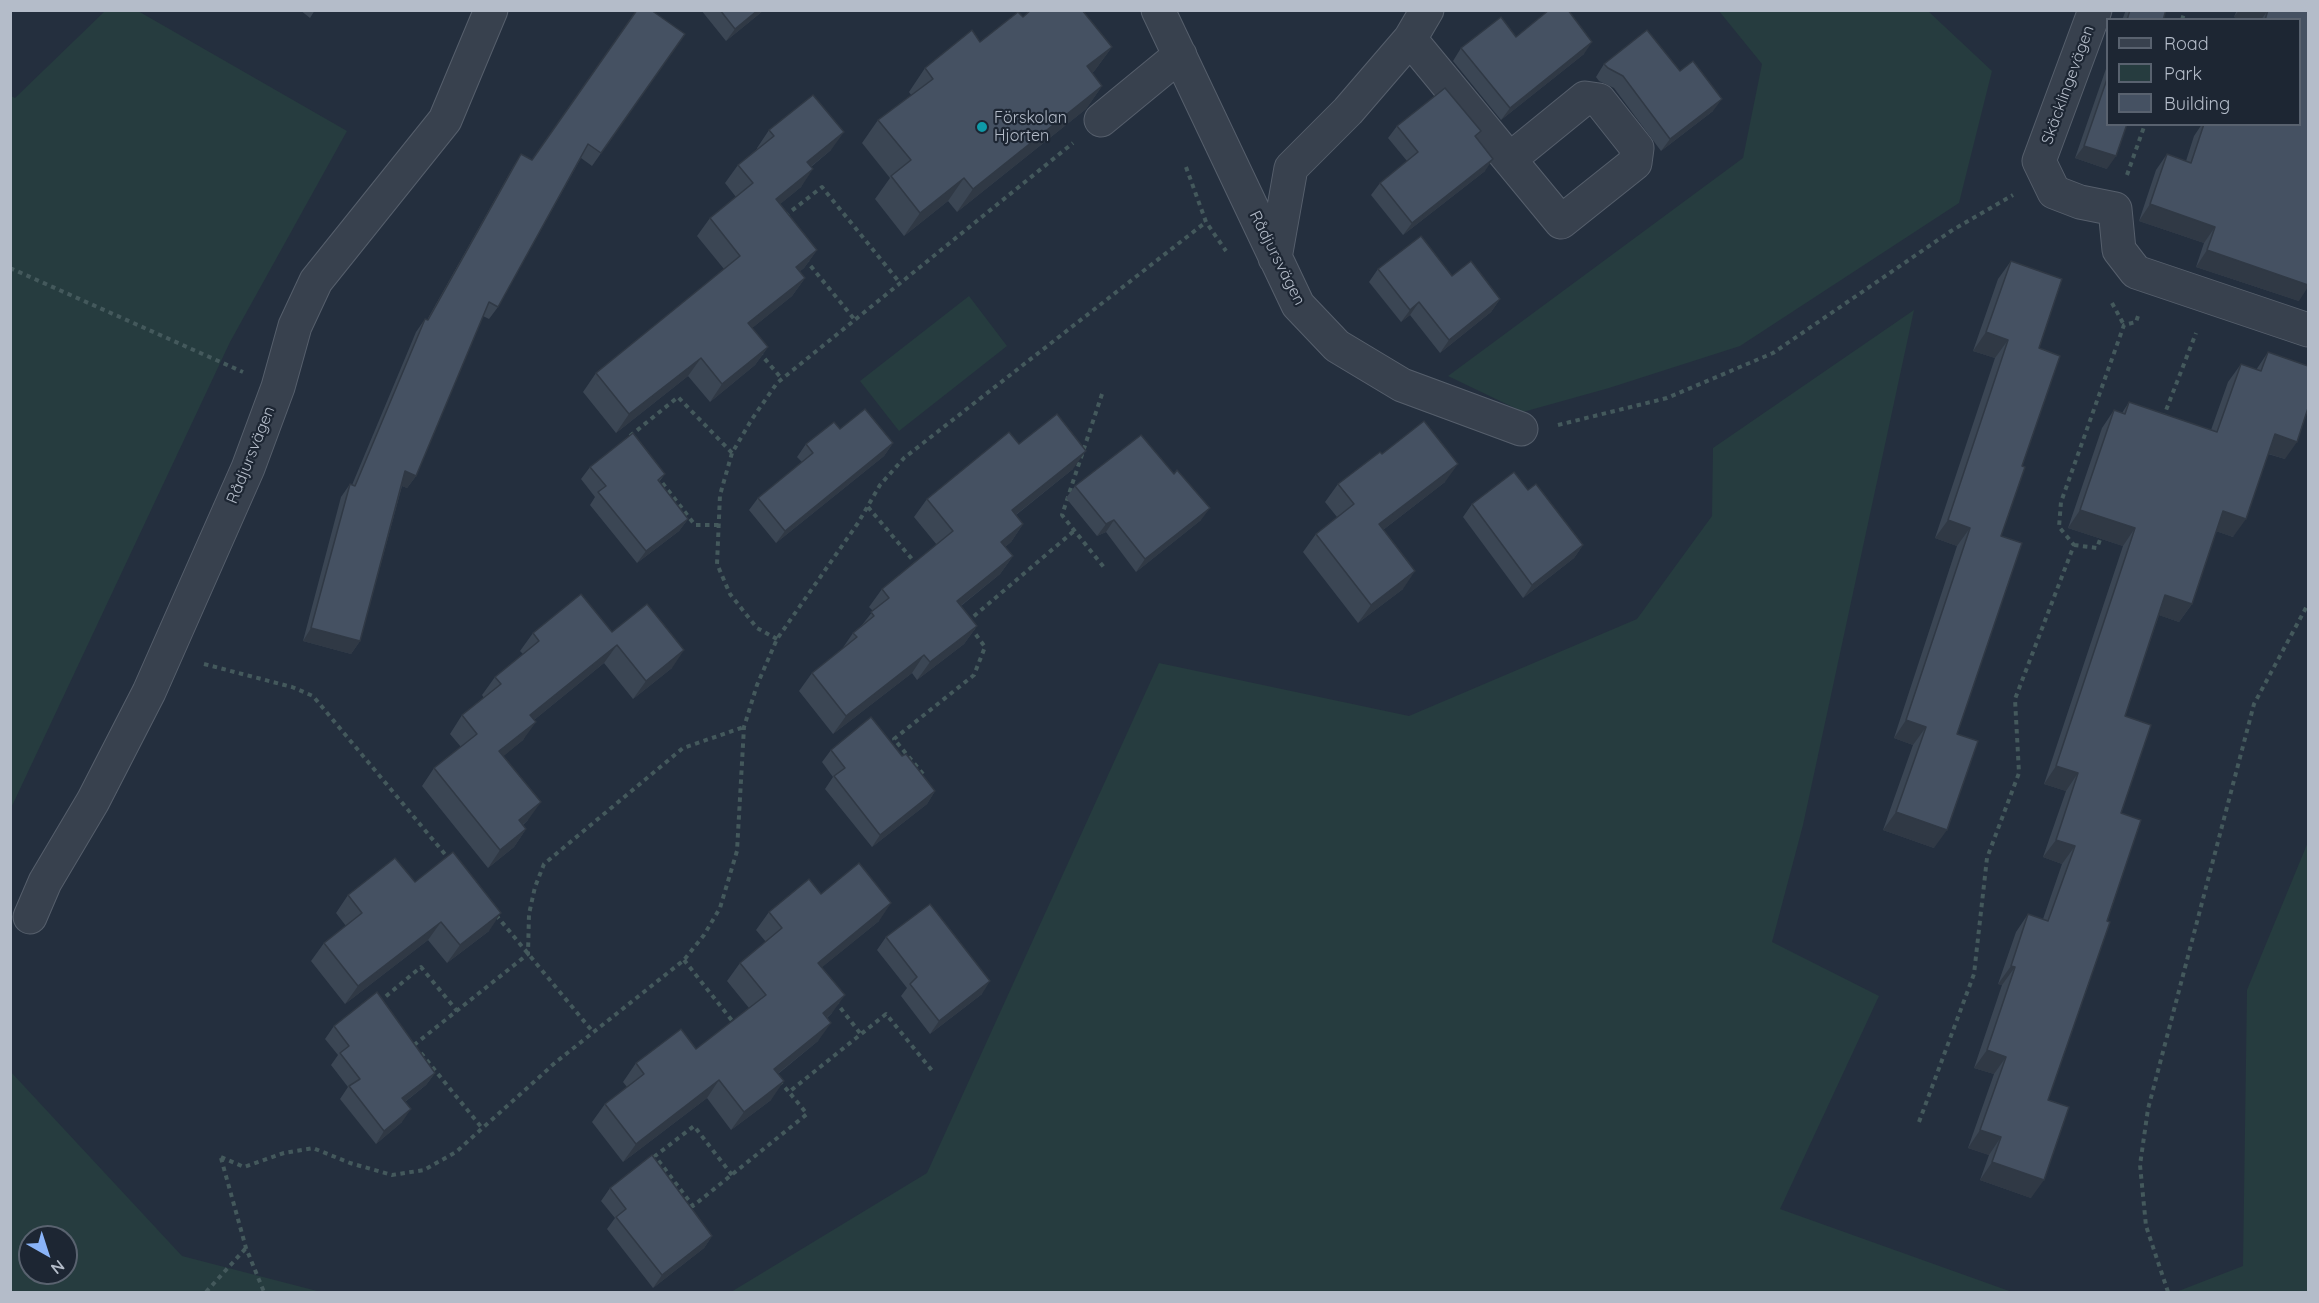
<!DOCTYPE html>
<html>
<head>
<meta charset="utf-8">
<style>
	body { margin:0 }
	#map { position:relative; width:2319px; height:1303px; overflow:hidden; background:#242f3e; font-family:Quicksand,sans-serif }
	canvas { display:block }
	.frame { position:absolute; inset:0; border:12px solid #b4bcc9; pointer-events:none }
	.legend { position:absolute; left:2106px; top:18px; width:195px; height:108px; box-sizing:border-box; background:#1d2633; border:2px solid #59626f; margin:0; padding:8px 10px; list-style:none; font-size:18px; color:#b4bcc9 }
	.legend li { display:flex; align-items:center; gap:12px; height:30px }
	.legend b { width:30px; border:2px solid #59626f }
	.north { position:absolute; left:18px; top:1225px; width:60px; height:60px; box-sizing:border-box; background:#1d2633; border:2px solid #59626f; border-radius:50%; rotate:141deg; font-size:16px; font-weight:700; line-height:24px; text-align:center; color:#b4bcc9 }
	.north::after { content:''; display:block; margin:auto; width:21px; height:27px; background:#8ab4f8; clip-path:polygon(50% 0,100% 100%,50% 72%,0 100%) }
</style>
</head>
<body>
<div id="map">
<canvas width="2319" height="1303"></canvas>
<div class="frame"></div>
<ul class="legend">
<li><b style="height:8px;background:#38414e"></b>Road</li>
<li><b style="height:16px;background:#263c3f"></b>Park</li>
<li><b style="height:16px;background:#455162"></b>Building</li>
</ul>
<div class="north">N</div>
</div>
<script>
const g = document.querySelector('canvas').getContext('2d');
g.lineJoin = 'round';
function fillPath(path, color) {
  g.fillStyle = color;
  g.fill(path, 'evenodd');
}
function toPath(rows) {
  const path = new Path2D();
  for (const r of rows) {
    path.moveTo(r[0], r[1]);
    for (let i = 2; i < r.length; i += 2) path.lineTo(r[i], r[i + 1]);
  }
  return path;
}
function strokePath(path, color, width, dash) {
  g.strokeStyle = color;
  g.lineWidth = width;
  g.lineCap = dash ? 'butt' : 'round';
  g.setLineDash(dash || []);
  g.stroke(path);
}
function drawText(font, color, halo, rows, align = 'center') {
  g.font = font + ' Quicksand,sans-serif';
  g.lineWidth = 4.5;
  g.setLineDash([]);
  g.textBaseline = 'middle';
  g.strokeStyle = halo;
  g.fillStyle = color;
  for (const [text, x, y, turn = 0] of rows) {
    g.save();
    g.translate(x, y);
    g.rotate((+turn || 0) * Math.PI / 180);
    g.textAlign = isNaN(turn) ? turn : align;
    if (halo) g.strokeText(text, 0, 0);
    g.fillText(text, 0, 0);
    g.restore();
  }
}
const green = toPath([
	[105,11,138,11,347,131,230,342,11,808,11,96,15,98],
	[1719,11,1928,11,1992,71,1959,203,1740,346,1609,388,1523,412,1448,376,1743,158,1762,64],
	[969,296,1007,346,899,431,860,381],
	[1914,310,1803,825,1772,942,1879,996,1780,1209,2012,1292,731,1292,927,1173,1159,663,1409,716,1637,619,1712,516,1713,448],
	[2308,842,2308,1292,2176,1292,2243,1266,2247,990],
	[10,1071,182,1256,321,1292,11,1292],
	[30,1237,66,1237,66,1273,30,1273]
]);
const path = toPath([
	[2182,20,2185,10],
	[1186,167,1206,222,1226,251],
	[2127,175,2145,124],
	[785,216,822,187,900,283],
	[805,259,855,320],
	[10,268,243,372],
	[2112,303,2124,325],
	[759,352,782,379],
	[1102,394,1062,515,1106,570],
	[2163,418,2196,333],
	[1558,425,1667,398,1773,353,1951,231,2013,195],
	[630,436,678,397,732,453],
	[657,476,695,525,719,525],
	[868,507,917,565],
	[2074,545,2097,548,2102,534],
	[967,622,1074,531],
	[777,639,757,628,730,594,717,564,720,495,732,453,752,419,777,383,1073,143],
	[204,664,292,687,313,696,449,859],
	[923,774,894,739,974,675,985,647,971,628],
	[496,915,593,1032],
	[684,960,734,1023],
	[835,1001,860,1033],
	[379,1002,421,967,457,1011],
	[414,1045,528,954,529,914,535,887,544,864,683,748,744,727],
	[421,1053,482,1128],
	[779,1081,789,1092,886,1014,934,1073],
	[1919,1122,1974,974,1987,858,2019,773,2015,699,2074,545,2059,527,2061,502,2124,325,2136,322,2139,313],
	[221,1157,244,1167,284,1153,313,1148,350,1163,392,1175,424,1170,456,1152,556,1062,684,960,704,935,720,908,737,851,744,727,757,685,777,639,858,523,880,485,904,458,1206,222],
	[221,1158,246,1248,264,1292],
	[732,1175,694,1126,655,1156,693,1206,807,1114,789,1092],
	[206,1292,246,1248],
	[2168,1292,2146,1226,2140,1165,2148,1109,2254,704,2308,604]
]);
const minor = toPath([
	[1158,10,1298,305,1337,346,1402,385,1521,429],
	[1427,10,1410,39,1561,222,1635,163,1637,148,1599,100,1585,98,1510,159],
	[2095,10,2039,161,2054,192,2080,202,2115,209,2119,250,2136,272,2308,330],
	[1101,120,1180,55],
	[1275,258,1291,168,1348,111,1410,39],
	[30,917,45,882,93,801,149,692,248,468,278,387,295,326,316,281,445,120,491,10]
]);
const wall = toPath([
	[300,10,315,10,310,18],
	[701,10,764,10,726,41],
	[2126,10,2166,10,2163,20,2122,20],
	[2237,10,2308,10,2299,301,2196,267,2204,243,2139,221,2156,170,2167,154,2186,161,2194,136,2202,124,2300,124,2300,20,2242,20,2234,17],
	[1023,17,1112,47,1095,70,1092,73,1102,86,1086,109,957,212,948,201,904,236,875,199,890,178,862,143,878,120,911,95,909,92,925,68,980,42],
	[685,34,592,166,581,158,498,307,489,319,483,316,416,476,407,488,402,486,360,641,351,654,303,641,341,497,350,484,352,485,416,332,425,319,427,320,513,167,521,154,532,160],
	[1516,37,1584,54,1501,120,1453,61,1461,48],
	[2108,63,2108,124,2107,169,2075,158],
	[1604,64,1680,71,1713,111,1661,151,1614,88,1599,81,1596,77],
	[1397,126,1476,137,1485,171,1403,235,1371,195,1380,183,1407,161,1388,138],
	[769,130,831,150,811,167,801,187,780,204,817,250,804,268,799,272,805,278,792,296,752,328,768,347,755,365,710,402,688,376,616,433,583,392,596,373,724,269,697,236,710,218,736,197,725,183,738,165,757,149,757,148],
	[2011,261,2039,348,2022,466,2001,536,1957,734,1934,848,1883,830,1913,745,1894,738,1957,546,1935,538,1995,358,1973,351,1998,279],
	[1378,269,1452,276,1500,299,1491,312,1440,353,1410,315,1401,322,1369,282],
	[2268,352,2285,459,2268,454,2233,537,2216,531,2192,604,2179,622,2159,615,2125,716,2121,813,2107,921,2048,1100,2031,1198,1980,1180,1989,1155,1968,1148,1994,1074,1974,1068,2002,985,1998,984,2016,932,2028,914,2043,919,2062,864,2043,857,2066,791,2044,784,2123,546,2068,528,2102,428,2114,410,2122,413,2129,402,2211,430,2228,382,2241,364,2256,370],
	[840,429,893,443,884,456,776,543,749,510,758,498,802,462,797,457,806,444],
	[1019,444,1073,469,1016,515,1023,524,1011,542,1005,547,1013,556,1000,574,961,606,977,626,964,644,917,680,912,673,833,734,799,691,812,673,842,649,853,633,862,625,873,611,869,607,882,589,937,545,914,517,927,499],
	[1382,454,1445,482,1383,530,1403,589,1358,623,1303,552,1316,534,1337,517,1325,502,1338,484],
	[590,467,665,474,659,482,688,519,679,531,637,563,590,505,595,497,581,479],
	[1075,486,1201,520,1136,572,1106,532,1097,536,1066,498],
	[1472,504,1583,545,1574,558,1523,598,1463,517],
	[612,632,672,668,633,699,604,663,534,720,523,740,503,756,528,820,523,825,526,829,514,847,488,868,422,786,434,768,461,747,450,734,462,715,484,698,482,695,495,677,523,654,520,651,533,633],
	[831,750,902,756,935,791,927,804,872,847,825,789,833,777,822,762],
	[415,882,489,931,447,963,428,940,345,1004,311,961,324,943,346,926,336,913,348,895],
	[821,894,879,921,822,967,832,1013,827,1018,818,1041,778,1074,771,1100,731,1130,707,1098,623,1162,592,1122,605,1104,627,1087,623,1082,636,1063,696,1049,749,1008,727,981,740,963,766,942,756,930,769,912],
	[886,937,982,994,930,1034,901,996,907,988,877,950],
	[334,1026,435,1073,426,1085,405,1102,402,1122,376,1144,340,1099,348,1087,331,1065,338,1055,325,1039],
	[610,1188,712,1236,704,1248,653,1288,607,1229,615,1218,601,1201]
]);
const shadedWall = toPath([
	[758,10,764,10,726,41,735,29],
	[2239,10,2268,10,2261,20,2242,20,2234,17],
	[1592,42,1584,54,1501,120,1510,108],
	[1112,47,1095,70,1071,90,1087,66],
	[1102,86,1086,109,957,212,973,189],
	[1722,99,1713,111,1661,151,1670,139],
	[844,132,831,150,794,180,807,162],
	[2084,146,2116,156,2107,169,2075,158],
	[1493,159,1485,171,1403,235,1412,223],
	[813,169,801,187,763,218,776,199],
	[964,178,948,201,904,236,920,213],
	[2150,204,2215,227,2204,243,2139,221],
	[817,250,804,268,783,285,796,267],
	[2207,250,2308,285,2308,287,2299,301,2196,267],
	[805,278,792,296,736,341,748,323],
	[1500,299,1491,312,1440,353,1449,340],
	[1419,302,1410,315,1401,322,1410,310],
	[1986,332,2008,340,1995,358,1973,351],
	[768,347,755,365,710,402,722,384],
	[701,358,688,376,616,433,629,414],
	[2275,434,2297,442,2285,459,2263,452],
	[893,443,884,456,776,543,785,531],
	[1086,451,1073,469,999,528,1012,510],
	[1458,464,1445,482,1366,543,1379,524],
	[405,471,416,476,407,488,397,484],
	[1210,508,1201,520,1136,572,1145,559],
	[2080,510,2135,528,2123,546,2068,528],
	[2223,511,2246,519,2233,537,2210,529],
	[688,519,679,531,637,563,646,551],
	[1114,520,1106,532,1097,536,1106,524],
	[1948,520,1970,528,1957,546,1935,538],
	[1023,524,1011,542,989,560,1001,542],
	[1583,545,1574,558,1523,598,1532,585],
	[1013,556,1000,574,944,619,957,601],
	[1415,571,1403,589,1358,623,1371,605],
	[2165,595,2192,604,2179,622,2153,613],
	[977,626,964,644,917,680,930,662],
	[311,628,360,641,351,654,303,641],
	[617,645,604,663,518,733,530,715],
	[684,650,672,668,633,699,646,681],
	[924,655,912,673,833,734,846,716],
	[1906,720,1926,727,1913,745,1894,738],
	[536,722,523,740,487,770,499,751],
	[2056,766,2078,773,2066,791,2044,784],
	[935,791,927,804,872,847,880,835],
	[541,802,528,820,506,838,519,820],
	[1896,812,1947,830,1934,848,1883,830],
	[526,829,514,847,488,868,500,850],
	[2056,840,2075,846,2062,864,2043,857],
	[891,903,879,921,805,981,818,963],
	[501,913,489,931,447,963,460,945],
	[441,922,428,940,345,1004,358,986],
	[2011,966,2015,967,2002,985,1998,984],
	[990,981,982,994,930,1034,939,1021],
	[845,995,832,1013,810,1031,823,1013],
	[831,1023,818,1041,761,1087,774,1069],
	[1987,1050,2006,1057,1994,1074,1974,1068],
	[435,1073,426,1085,393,1111,402,1098],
	[719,1080,707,1098,623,1162,636,1144],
	[784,1081,771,1100,731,1130,744,1112],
	[411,1109,402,1122,376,1144,384,1131],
	[1980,1130,2001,1137,1989,1155,1968,1148],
	[1992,1162,2044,1180,2031,1198,1980,1180],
	[712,1236,704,1248,653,1288,662,1275]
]);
const building = toPath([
	[637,10,651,10,685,34,601,153,588,144,498,307,489,302,416,476,405,471,360,641,311,628,350,484,355,486,425,319,428,320,521,154,532,160,637,10],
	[720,10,758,10,735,29,720,10],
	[1031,10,1082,10,1112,47,1087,66,1102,86,973,189,964,178,920,213,891,176,911,160,878,120,933,79,925,68,972,30,980,42,1018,12,1023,17,1031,10],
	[1549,10,1568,10,1592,42,1510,108,1461,48,1501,17,1516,37,1549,10],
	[2130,10,2166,10,2163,20,2127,20,2130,10],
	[2268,10,2308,10,2308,285,2207,250,2215,227,2150,204,2167,154,2191,163,2204,124,2300,124,2300,20,2265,20,2268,10],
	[1647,30,1680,71,1693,61,1722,99,1670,139,1623,76,1608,68,1604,64,1647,30],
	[2108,76,2108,124,2127,124,2116,156,2084,146,2108,76],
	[1445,88,1481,131,1475,136,1493,159,1412,223,1380,183,1418,152,1397,126,1445,88],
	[813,95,844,132,807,162,813,169,776,199,817,250,796,267,805,278,748,323,768,347,722,384,701,358,629,414,596,373,740,256,710,218,753,183,738,165,774,136,769,130,813,95],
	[1421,236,1452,276,1471,261,1500,299,1449,340,1419,302,1410,310,1378,269,1421,236],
	[2011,261,2062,279,2039,348,2060,356,2022,466,2025,467,2001,536,2022,543,1957,734,1978,741,1947,830,1896,812,1926,727,1906,720,1970,528,1948,520,2008,340,1986,332,2011,261],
	[2268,352,2308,366,2308,408,2297,442,2275,434,2246,519,2223,511,2192,604,2165,595,2125,716,2151,725,2121,813,2141,820,2107,921,2110,922,2048,1100,2069,1107,2044,1180,1992,1162,2001,1137,1980,1130,2006,1057,1987,1050,2015,967,2011,966,2028,914,2048,921,2075,846,2056,840,2078,773,2056,766,2135,528,2080,510,2114,410,2125,414,2129,402,2217,432,2241,364,2261,371,2268,352],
	[865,409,893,443,785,531,758,498,813,453,806,444,834,422,840,429,865,409],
	[1057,414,1086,451,1012,510,1023,524,1001,542,1013,556,957,601,977,626,930,662,924,655,846,716,812,673,857,637,853,633,874,616,871,612,889,598,882,589,953,531,927,499,1009,432,1019,444,1057,414],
	[1424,421,1458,464,1379,524,1415,571,1371,605,1316,534,1354,504,1338,484,1380,452,1382,454,1424,421],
	[633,433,665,474,658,480,688,519,646,551,598,492,606,486,590,467,633,433],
	[1141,435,1174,474,1177,470,1210,508,1145,559,1114,520,1106,524,1075,486,1141,435],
	[1514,472,1528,490,1536,484,1583,545,1532,585,1472,504,1514,472],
	[581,594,612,632,647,604,684,650,646,681,617,645,530,715,536,722,499,751,541,802,519,820,526,829,500,850,434,768,477,734,462,715,501,684,495,677,539,641,533,633,581,594],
	[871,717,902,756,906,754,935,791,880,835,834,776,845,768,831,750,871,717],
	[453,852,501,913,460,945,441,922,358,986,324,943,362,913,348,895,395,858,415,882,453,852],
	[859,863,891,903,818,963,845,995,823,1013,831,1023,774,1069,784,1081,744,1112,719,1080,636,1144,605,1104,644,1074,636,1063,681,1029,696,1049,766,995,740,963,782,928,769,912,809,879,821,894,859,863],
	[930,904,990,981,939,1021,910,984,917,977,886,937,930,904],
	[377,992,435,1073,402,1098,411,1109,384,1131,349,1086,360,1079,340,1053,349,1046,334,1026,377,992],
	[652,1155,712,1236,662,1275,616,1217,626,1209,610,1188,652,1155]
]);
const markers = [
	[982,127,6,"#0f9aa8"]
];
const streetNames = [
	["Skäcklingevägen",2068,85,-70],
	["Rådjursvägen",1277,258,63],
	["Rådjursvägen",251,455,-68]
];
const poiNames = [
	["Förskolan",994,118],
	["Hjorten",994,136]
];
fillPath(green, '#263c3f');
strokePath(minor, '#565f6c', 35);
strokePath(path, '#44595c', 4, [4.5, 4.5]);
strokePath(minor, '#38414e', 33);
fillPath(wall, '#3b4654');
fillPath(shadedWall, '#303945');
fillPath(building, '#455162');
strokePath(building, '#303945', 1.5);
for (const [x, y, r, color] of markers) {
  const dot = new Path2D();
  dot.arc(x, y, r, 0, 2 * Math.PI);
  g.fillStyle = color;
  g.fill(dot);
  strokePath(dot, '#1d2633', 2);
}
drawText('16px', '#b4bcc9', '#1d2633', streetNames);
drawText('16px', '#b4bcc9', '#1d2633', poiNames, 'left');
</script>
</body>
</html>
